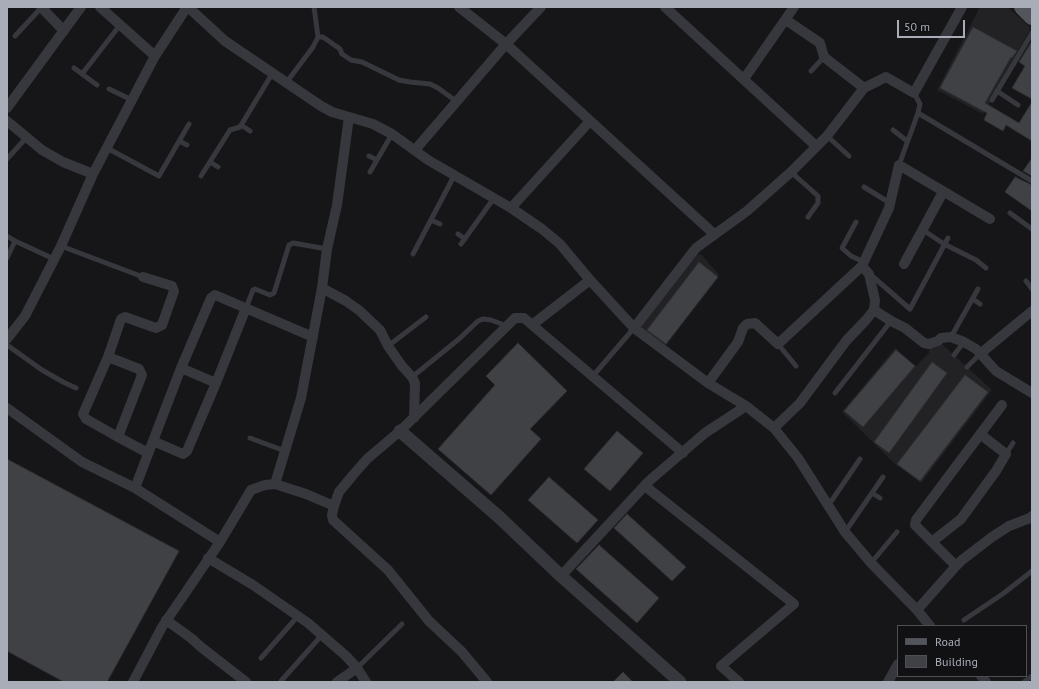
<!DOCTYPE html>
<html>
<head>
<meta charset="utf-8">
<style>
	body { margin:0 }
	#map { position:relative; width:1039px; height:689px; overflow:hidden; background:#161618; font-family:"PT Sans",sans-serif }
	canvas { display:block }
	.frame { position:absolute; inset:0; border:8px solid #a8adb8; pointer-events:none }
	.legend { position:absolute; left:897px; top:625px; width:130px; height:52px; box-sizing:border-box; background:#111113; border:1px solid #4d4f55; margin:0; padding:5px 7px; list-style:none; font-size:12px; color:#a8adb8 }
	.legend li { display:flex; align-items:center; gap:8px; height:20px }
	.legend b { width:20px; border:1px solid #4d4f55 }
	.scale { position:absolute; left:897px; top:20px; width:68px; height:18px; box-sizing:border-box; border:2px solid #a8adb8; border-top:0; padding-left:5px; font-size:12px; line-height:14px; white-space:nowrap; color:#a8adb8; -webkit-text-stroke:3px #111113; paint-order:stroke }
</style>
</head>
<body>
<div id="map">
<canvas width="1039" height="689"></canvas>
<div class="frame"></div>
<ul class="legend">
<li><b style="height:5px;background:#53555c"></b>Road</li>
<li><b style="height:11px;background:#404145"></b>Building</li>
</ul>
<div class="scale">50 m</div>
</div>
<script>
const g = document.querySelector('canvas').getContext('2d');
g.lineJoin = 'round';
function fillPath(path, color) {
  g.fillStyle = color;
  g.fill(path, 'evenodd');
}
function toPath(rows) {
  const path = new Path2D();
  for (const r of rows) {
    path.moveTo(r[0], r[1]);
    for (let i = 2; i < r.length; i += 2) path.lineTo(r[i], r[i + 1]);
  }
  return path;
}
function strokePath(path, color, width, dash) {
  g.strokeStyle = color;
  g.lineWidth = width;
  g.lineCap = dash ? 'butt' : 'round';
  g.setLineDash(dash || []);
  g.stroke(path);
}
const built = toPath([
	[980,7,1008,7,1031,28,1010,65,983,114,937,90],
	[701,254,719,275,665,347,642,330,641,325,697,255],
	[942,344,992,390,921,483,894,463,842,412,895,348,916,366,929,353,929,348]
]);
const building = toPath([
	[973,27,1017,51,1012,58,1011,57,985,103,1019,123,1032,102,1032,141,1006,125,1003,131,984,120,987,113,940,88,973,27],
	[1032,41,1032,99,1012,88,1025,66,1019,62,1032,41],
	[1032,158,1032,176,1023,171,1032,158],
	[1015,177,1032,185,1032,211,1005,192,1015,177],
	[699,262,718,277,666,344,647,330,699,262],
	[518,343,567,391,530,429,541,439,491,495,438,449,495,385,486,376,518,343],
	[896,350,915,366,863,427,844,411,896,350],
	[932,362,947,373,889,453,874,442,932,362],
	[965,375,988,392,920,481,897,464,965,375],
	[617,431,643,453,610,491,584,469,617,431],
	[7,459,179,551,107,682,64,682,7,651,7,459],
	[549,477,598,520,577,543,528,500,549,477],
	[627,514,686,567,672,581,614,528,627,514],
	[599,545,659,598,637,623,576,569,599,545],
	[623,672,633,682,613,682,623,672]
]);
const service = toPath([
	[15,36,41,8],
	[318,37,323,37,340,49,342,54,351,60,362,62,399,80,410,82,430,84,438,88,456,101],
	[74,68,97,85],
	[811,71,824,57],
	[82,74,120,25],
	[286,83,313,47,318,37,314,7],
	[109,89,132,100],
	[997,91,1018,105],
	[992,100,1032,33],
	[918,113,1032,181],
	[241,125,250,131],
	[893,130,907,141],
	[827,136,849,156],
	[179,141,187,145],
	[107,148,159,176,189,124],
	[369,156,377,160],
	[7,159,27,137],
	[210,162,218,167],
	[899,165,918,113,920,104,914,93],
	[370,172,392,134],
	[791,172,818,196,818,203,808,217],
	[201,176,230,130,240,127,272,74],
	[864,187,890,203],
	[1010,213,1032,229],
	[431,220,440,224],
	[856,222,842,248,851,256,864,262],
	[923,230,944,244,976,260,986,268],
	[458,234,465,239],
	[7,236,15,241,54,259],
	[461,244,494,198],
	[61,246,143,277],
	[413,254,454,176],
	[7,258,15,241],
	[871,275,910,309,948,238],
	[1026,281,1032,289],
	[973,299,980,304],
	[246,308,253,290,255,289,270,295,274,293,289,245,293,243,327,249],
	[951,337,978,289],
	[778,344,796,366],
	[7,345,42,370,63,382,76,388],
	[388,346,426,317],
	[954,355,964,342],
	[967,367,980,354],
	[412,377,459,339,478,321,483,319,491,320,507,326],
	[592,377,634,328],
	[835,393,891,321],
	[250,438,285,451],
	[1006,454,1013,443],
	[872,493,880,498],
	[828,506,860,459],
	[845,532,883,477],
	[871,563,897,532],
	[964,620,1004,593,1032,571],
	[261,658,298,616],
	[357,668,402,624],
	[281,681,322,635],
	[1024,682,1032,676]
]);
const minor = toPath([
	[41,7,64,31],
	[100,7,155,56],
	[188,7,225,41,321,106,332,112,373,124,392,134,428,160,511,208,542,229,560,244,590,280,634,328,708,383,746,406,774,428,798,458,845,532,871,563,917,610,930,626],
	[459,7,506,44,714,234],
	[665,7,816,146],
	[786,20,820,43,824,57,864,88],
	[744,79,794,7],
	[7,108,81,7],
	[7,121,42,150,63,162,93,174],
	[415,150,506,44,541,7],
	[511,208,590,121],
	[904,264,943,192],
	[322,288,346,301,360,311,380,330,388,346,402,366,412,377,415,383,414,418],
	[874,310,891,321,905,328,924,343,929,344,938,341,941,338,951,337,964,342,976,349,996,371,1032,393],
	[532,325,590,280],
	[634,328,696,248,747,211,791,172,827,136,864,88,886,77,914,93,962,7],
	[7,339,25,316,61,246,93,174,155,56,187,7],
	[980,354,1032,311],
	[108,357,121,319,125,317,156,328,162,325,174,291,172,286,143,277],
	[181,368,216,383],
	[708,383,738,342,743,328,747,324,755,323,778,344,862,266,889,208,899,165,990,219],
	[7,408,82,462,135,488,220,542],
	[774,428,800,403,846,341,866,320,874,310,875,300,869,274,862,266],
	[118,437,142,375,139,369,108,357,83,414,86,419,118,437,148,453],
	[153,441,183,454,187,451,216,383,246,308],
	[275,484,301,398,322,288,327,249,337,205,349,117],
	[645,486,794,604,721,666,739,682],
	[135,488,181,368,211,298,215,295,313,337],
	[933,541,961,519,996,471,1006,454,980,434],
	[208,558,253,585,308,623,346,656,357,668,366,682],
	[956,566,915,525,916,520,1002,405],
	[561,576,649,481,705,433,746,406],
	[917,610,956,566,962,560,992,537,1009,526,1030,518,1032,516],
	[166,620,191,638,201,647,246,682],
	[981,676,986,682],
	[133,682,162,627,220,542,251,490,265,485,275,484,306,494,334,506],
	[337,682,357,668],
	[487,682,462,652,429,621,388,570,333,520,332,515,334,506,339,492,353,475,367,459,400,431,515,318,524,318,683,453],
	[888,682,898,664]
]);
const tertiary = toPath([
	[400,431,499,517,561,576,680,682]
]);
const primary = toPath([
	[1022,7,1032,17]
]);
fillPath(built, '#222225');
fillPath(building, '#404145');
strokePath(building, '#303034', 1);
strokePath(service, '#37383d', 5);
strokePath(minor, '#37383d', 10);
strokePath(tertiary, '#37383d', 13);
strokePath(primary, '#53555c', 16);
</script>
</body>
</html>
